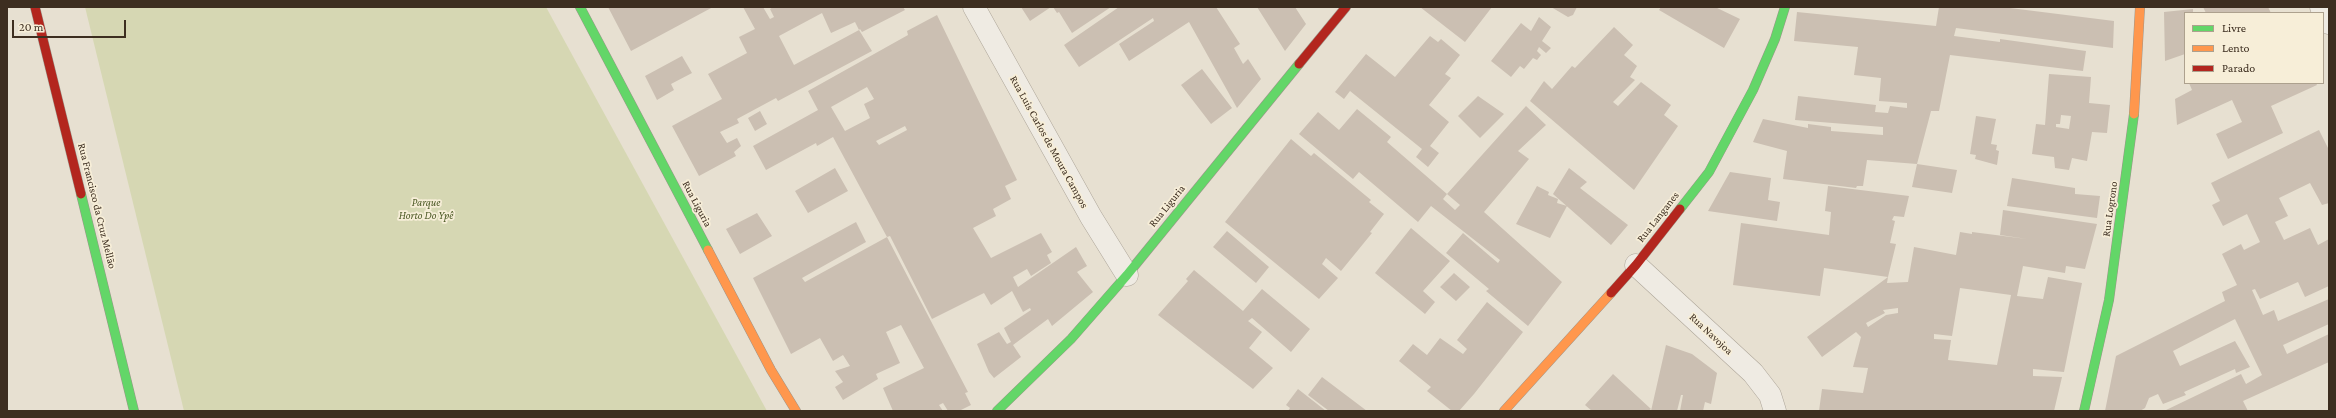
<!DOCTYPE html>
<html>
<head>
<meta charset="utf-8">
<style>
	body { margin:0 }
	#map { position:relative; width:2336px; height:418px; overflow:hidden; background:#e7e0d1; font-family:"Crimson Pro",serif }
	canvas { display:block }
	.frame { position:absolute; inset:0; border:8px solid #3d2e20; pointer-events:none }
	.legend { position:absolute; left:2184px; top:12px; width:140px; height:72px; box-sizing:border-box; background:#f7eed8; border:1px solid #ada18e; margin:0; padding:5px 7px; list-style:none; font-size:12px; color:#3d2e20 }
	.legend li { display:flex; align-items:center; gap:8px; height:20px }
	.legend b { width:20px; border:1px solid #ada18e }
	.scale { position:absolute; left:12px; top:20px; width:114px; height:18px; box-sizing:border-box; border:2px solid #3d2e20; border-top:0; padding-left:5px; font-size:12px; line-height:14px; white-space:nowrap; color:#3d2e20; -webkit-text-stroke:3px #f7eed8; paint-order:stroke }
</style>
</head>
<body>
<div id="map">
<canvas width="2336" height="418"></canvas>
<div class="frame"></div>
<ul class="legend">
<li><b style="height:5px;background:#63d668"></b>Livre</li>
<li><b style="height:5px;background:#ff974d"></b>Lento</li>
<li><b style="height:5px;background:#b3261e"></b>Parado</li>
</ul>
<div class="scale">20 m</div>
</div>
<script>
const g = document.querySelector('canvas').getContext('2d');
g.lineJoin = 'round';
function fillPath(path, color) {
  g.fillStyle = color;
  g.fill(path, 'evenodd');
}
function toPath(rows) {
  const path = new Path2D();
  for (const r of rows) {
    path.moveTo(r[0], r[1]);
    for (let i = 2; i < r.length; i += 2) path.lineTo(r[i], r[i + 1]);
  }
  return path;
}
function strokePath(path, color, width, dash) {
  g.strokeStyle = color;
  g.lineWidth = width;
  g.lineCap = dash ? 'butt' : 'round';
  g.setLineDash(dash || []);
  g.stroke(path);
}
function drawText(font, color, halo, rows, align = 'center') {
  g.font = font + ' "Crimson Pro",serif';
  g.lineWidth = 3.5;
  g.setLineDash([]);
  g.textBaseline = 'middle';
  g.strokeStyle = halo;
  g.fillStyle = color;
  for (const [text, x, y, turn = 0] of rows) {
    g.save();
    g.translate(x, y);
    g.rotate((+turn || 0) * Math.PI / 180);
    g.textAlign = isNaN(turn) ? turn : align;
    if (halo) g.strokeText(text, 0, 0);
    g.fillText(text, 0, 0);
    g.restore();
  }
}
const green = toPath([
	[85,7,546,7,767,411,184,411]
]);
const building = toPath([
	[608,7,713,7,631,51],
	[743,7,763,7,770,19,774,17,770,9,773,7,903,7,905,10,862,32,860,29,859,30,872,51,778,101,776,98,737,119,739,123,720,132,727,143,737,138,741,146,734,152,736,156,699,176,672,126,722,99,708,74,747,53,739,37,755,29],
	[822,13,831,33,855,22,859,30,794,65,779,36],
	[1021,7,1051,7,1030,21],
	[1053,7,1111,7,1072,33,1059,12,1057,13],
	[1119,7,1216,7,1240,44,1234,48,1243,64,1248,59,1261,79,1237,108,1189,22,1129,61,1119,44,1154,21,1153,18,1079,67,1064,45],
	[1257,7,1295,7,1306,24,1285,51],
	[1420,7,1492,7,1465,42],
	[1551,7,1577,7,1573,15,1568,17],
	[1661,7,1715,7,1740,19,1724,48,1659,10],
	[1939,7,2002,7,2114,21,2113,48,1956,28,1954,36,2000,42,2000,39,2086,51,2083,71,1950,55,1939,111,1931,111,1917,164,1867,160,1863,186,1857,186,1856,188,1783,179,1787,151,1753,142,1763,119,1808,128,1808,124,1831,127,1831,131,1883,135,1883,127,1795,120,1798,96,1876,105,1875,112,1888,113,1890,106,1907,108,1907,103,1879,101,1881,78,1854,75,1858,47,1794,41,1797,12,1936,26],
	[2203,7,2268,7,2271,13,2206,13],
	[2193,9,2193,13,2185,13,2185,54,2165,61,2164,12],
	[937,15,1017,180,1005,186,1011,199,993,209,996,216,973,228,991,258,1041,233,1052,252,1047,255,1051,263,1031,276,1027,269,1013,277,1018,287,1076,247,1087,266,1077,272,1093,292,1052,326,1048,319,1013,345,1021,357,994,378,989,372,977,344,999,332,1007,344,1011,342,1004,328,1031,310,1030,308,1023,312,1012,291,991,305,984,293,932,319,890,236,887,237,833,137,817,146,816,143,766,170,753,146,818,110,808,91,908,35,907,31],
	[867,87,874,99,864,104,870,118,845,131,831,107],
	[905,126,907,130,879,145,876,141],
	[1539,17,1551,27,1542,41,1551,48,1546,53,1539,47,1537,51,1541,55,1537,60,1533,58,1524,69,1520,66,1511,77,1491,61,1521,23,1531,31],
	[1614,27,1633,45,1624,55,1637,66,1630,77,1635,80,1613,102,1618,106,1641,82,1671,105,1664,115,1678,126,1634,190,1530,101,1544,81,1552,89,1572,66,1575,68],
	[1430,36,1438,42,1441,39,1460,55,1445,74,1451,78,1429,105,1449,122,1430,146,1439,153,1428,167,1416,157,1422,149,1350,91,1344,99,1335,92,1366,54,1395,77],
	[682,56,692,73,671,84,674,90,657,100,645,76],
	[1202,69,1232,108,1211,124,1181,85],
	[2049,74,2091,77,2089,103,2110,105,2107,133,2092,132,2087,161,2072,158,2069,170,2055,168,2054,157,2032,154,2036,124,2045,125],
	[2061,115,2071,116,2069,129,2056,127,2056,124,2060,124],
	[2189,83,2316,83,2317,85,2271,106,2283,133,2228,159,2216,134,2242,122,2232,100,2177,125,2175,99,2192,90],
	[1478,96,1504,114,1480,138,1458,116],
	[1526,106,1546,125,1518,151,1529,159,1484,212,1562,282,1528,326,1486,291,1489,289,1446,253,1463,233,1498,263,1500,260,1431,206,1418,222,1359,172,1353,179,1299,134,1318,112,1339,130,1357,109,1391,137,1387,142,1447,194],
	[1447,194,1460,205,1455,210,1443,199],
	[760,111,767,124,755,131,748,118],
	[1976,116,1996,119,1991,144,1997,145,1996,150,1999,151,1997,165,1975,159,1976,155,1970,154],
	[2319,130,2329,150,2329,203,2322,205,2310,183,2279,198,2288,216,2275,222,2284,240,2310,228,2318,245,2329,239,2329,286,2305,297,2298,282,2260,299,2255,289,2252,290,2263,315,2274,310,2278,321,2329,299,2329,324,2283,345,2287,354,2329,334,2329,362,2243,401,2248,411,2164,411,2241,374,2246,384,2262,375,2235,319,2173,351,2180,366,2235,341,2250,367,2236,373,2235,369,2184,392,2186,395,2163,404,2158,394,2149,398,2145,408,2140,411,2105,411,2116,356,2225,301,2222,292,2237,285,2222,254,2241,244,2244,250,2260,242,2247,214,2223,226,2212,205,2220,201,2211,183],
	[1291,139,1311,156,1314,153,1371,200,1369,202,1384,214,1370,232,1372,233,1341,271,1326,258,1322,264,1338,278,1319,299,1225,222],
	[1917,164,1957,170,1952,193,1912,187],
	[835,168,848,191,808,213,795,191],
	[1569,168,1587,182,1580,188,1628,225,1611,245,1553,194],
	[1730,172,1771,178,1768,200,1780,202,1777,221,1708,211],
	[2012,178,2075,188,2075,194,2100,196,2097,218,2007,206],
	[1537,186,1549,192,1548,195,1558,199,1557,203,1567,206,1550,238,1516,224],
	[1828,186,1909,196,1904,217,1894,216,1892,220,1895,221,1890,243,1896,244,1888,277,1824,268,1820,296,1733,285,1741,223,1829,235,1831,212,1825,211],
	[2003,210,2097,224,2085,269,2066,266,2065,273,2023,266,2017,296,2043,299,2048,277,2082,283,2064,372,2033,369,2033,376,2062,377,2054,411,1819,411,1822,389,1863,393,1868,368,1853,367,1861,337,1856,332,1822,357,1807,337,1888,277,1887,283,1908,282,1914,247,1956,255,1960,232,1972,234,1972,232,2027,239,2000,235],
	[1960,288,2011,295,1997,365,1948,360,1951,340,1934,339,1934,334,1952,336],
	[1898,308,1898,313,1886,315,1868,327,1866,323,1885,313,1883,310],
	[757,213,772,236,740,254,726,229],
	[856,222,866,242,802,278,805,282,887,237,968,392,965,393,971,405,959,411,948,411,943,403,939,405,943,411,893,411,883,388,924,368,901,325,886,332,900,363,876,374,878,379,843,400,835,387,843,382,835,371,850,366,843,355,833,361,820,338,791,354,753,278],
	[1411,228,1450,261,1423,291,1435,302,1425,314,1375,273],
	[1227,231,1269,267,1256,283,1213,247],
	[1194,270,1243,311,1262,289,1310,329,1291,352,1252,318,1248,321,1262,332,1249,348,1273,368,1253,389,1158,315,1188,281,1186,279],
	[1454,273,1470,287,1456,301,1440,287],
	[1487,302,1523,332,1474,394,1459,411,1452,411,1427,391,1431,387,1399,361,1413,344,1427,355,1440,338,1463,354,1467,349,1457,340],
	[1666,345,1692,354,1717,373,1711,404,1705,402,1703,411,1680,411,1683,395,1681,395,1677,411,1651,411],
	[1613,374,1651,409,1648,411,1592,411,1585,405],
	[1322,377,1367,411,1329,411,1308,395],
	[1298,389,1326,411,1288,411,1290,408,1286,405]
]);
const street = toPath([
	[974,7,1091,217,1127,275],
	[2321,7,2329,23],
	[1636,265,1753,373,1770,395,1775,411]
]);
const fast = toPath([
	[580,7,708,250],
	[81,194,134,411],
	[1680,209,1709,172,1753,90,1775,39,1785,7],
	[997,411,1071,339,1127,275,1299,64],
	[2084,411,2109,300,2134,114]
]);
const slow = toPath([
	[2134,114,2140,7],
	[708,250,771,370,796,411],
	[1504,411,1611,293]
]);
const jam = toPath([
	[35,7,81,194],
	[1299,64,1346,7],
	[1611,293,1636,265,1680,209]
]);
const streetNames = [
	["Rua Luis Carlos de Moura Campos",1049,142,61],
	["Rua Liguria",697,204,62],
	["Rua Francisco da Cruz Mellão",97,206,76],
	["Rua Liguria",1167,206,-51],
	["Rua Logrono",2110,209,-82],
	["Rua Langanes",1658,217,-52],
	["Rua Navojoa",1711,334,43]
];
const parkNames = [
	["Parque",426,203],
	["Horto Do Ypê",426,216]
];
fillPath(green, '#d6d7b3');
fillPath(building, '#cbbfb2');
strokePath(street, '#ada599', 23);
strokePath(fast, '#9c958a', 10);
strokePath(slow, '#9c958a', 10);
strokePath(jam, '#9c958a', 10);
strokePath(street, '#efebe3', 22);
strokePath(fast, '#63d668', 9);
strokePath(slow, '#ff974d', 9);
strokePath(jam, '#b3261e', 9);
drawText('11px', '#3d2e20', '#f7eed8', streetNames);
drawText('italic 11px', '#4d5a26', '#f7eed8', parkNames);
</script>
</body>
</html>
